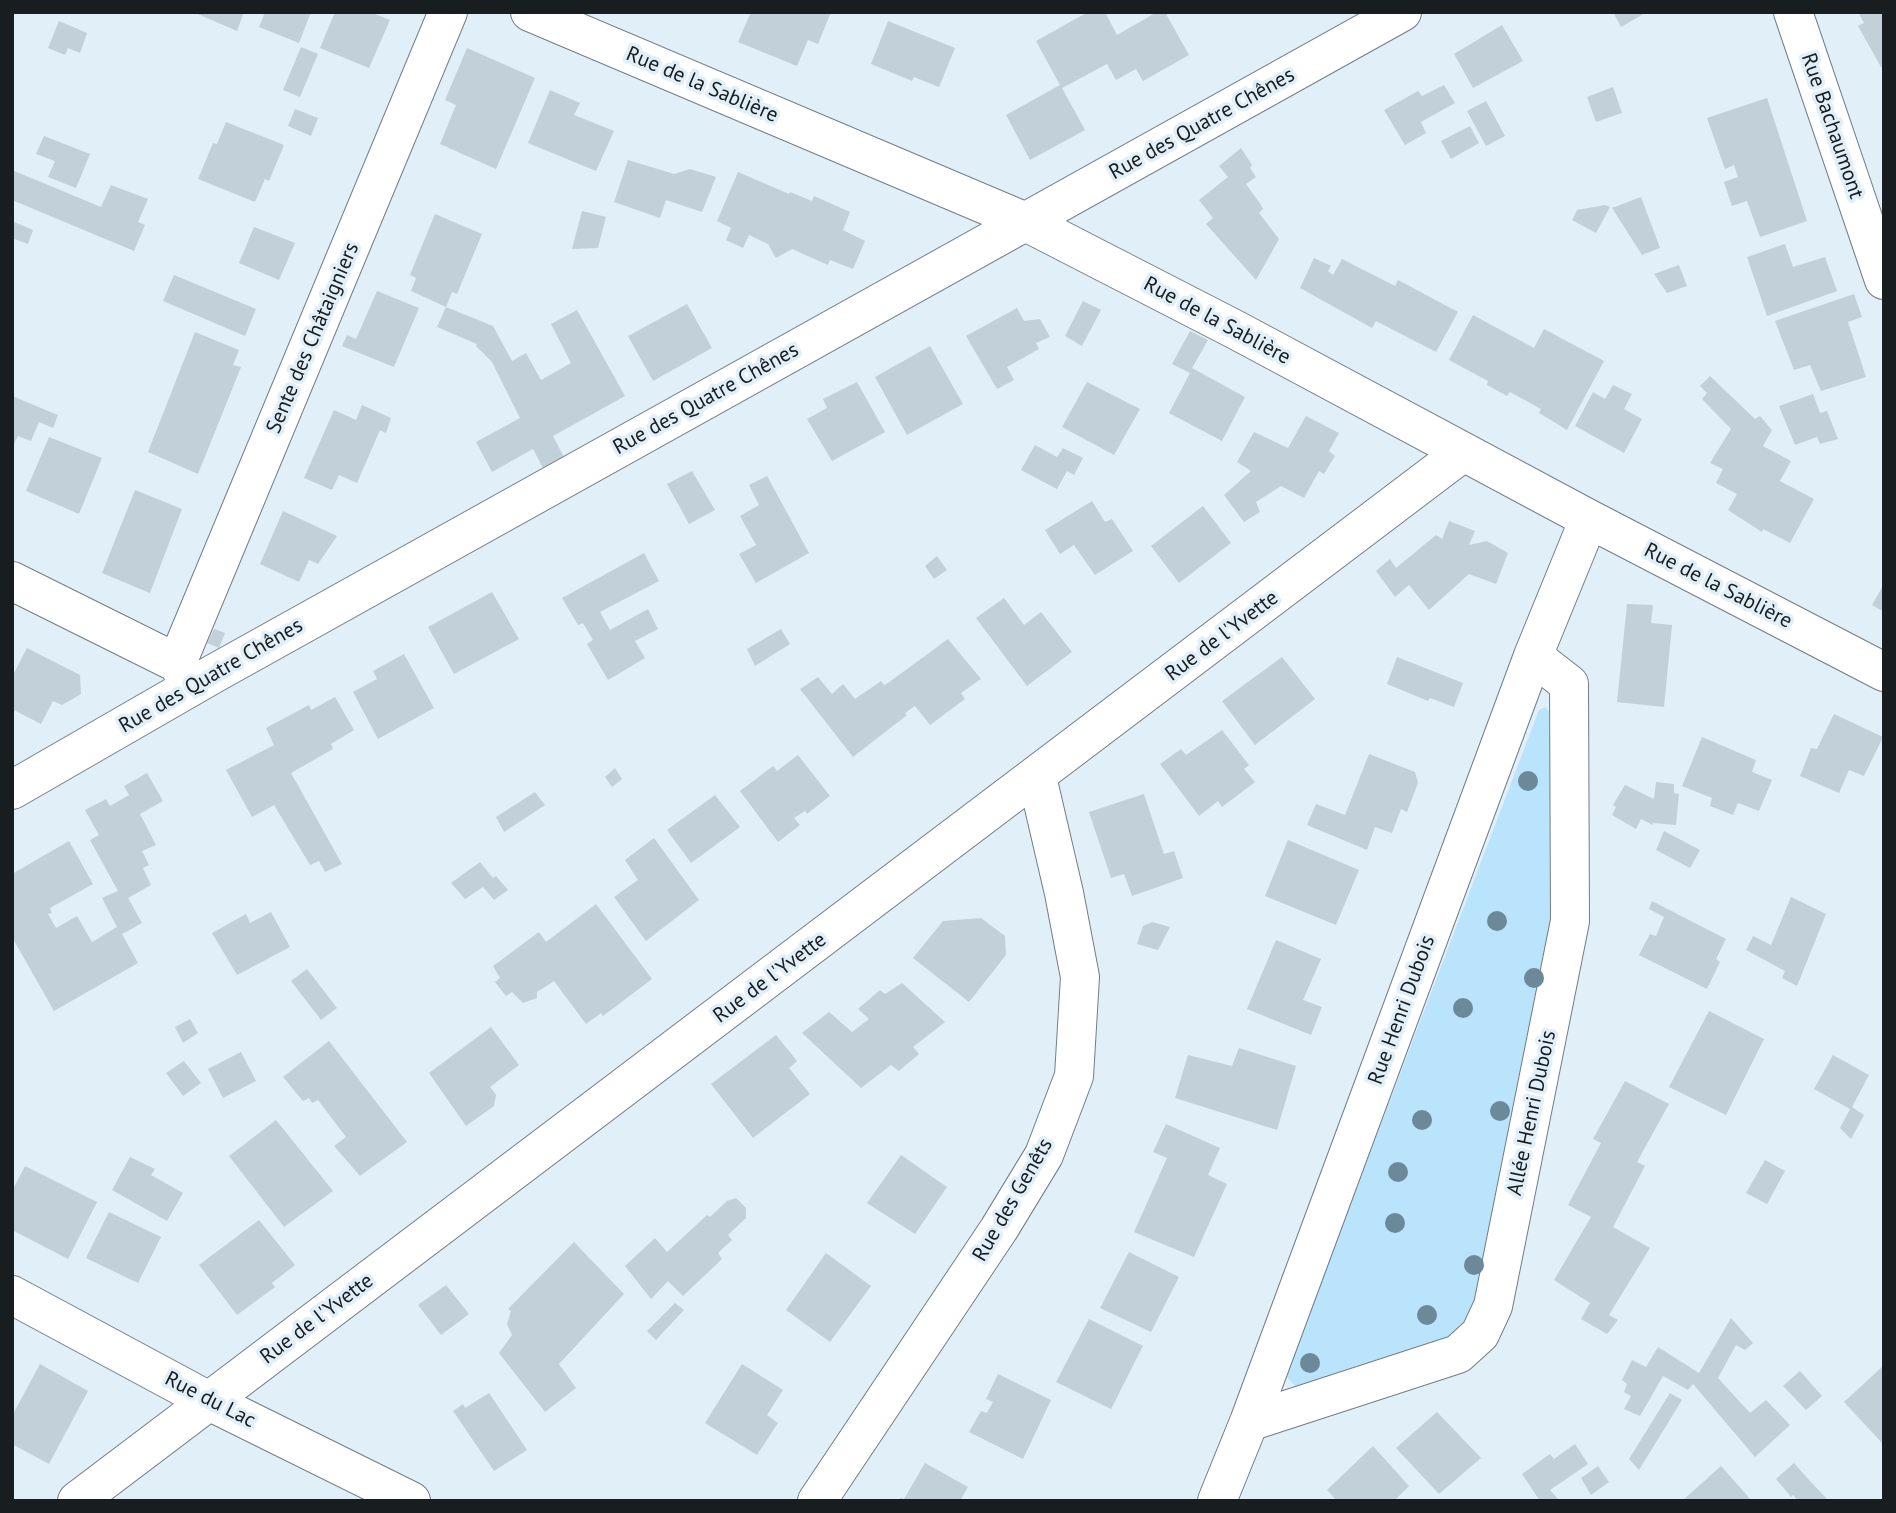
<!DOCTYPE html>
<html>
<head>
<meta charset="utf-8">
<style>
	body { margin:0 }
	#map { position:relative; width:1896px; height:1513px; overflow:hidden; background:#e1eff8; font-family:"PT Sans",sans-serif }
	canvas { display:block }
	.frame { position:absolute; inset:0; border:14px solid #181d20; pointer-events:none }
</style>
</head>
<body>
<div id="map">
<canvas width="1896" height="1513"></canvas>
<div class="frame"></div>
</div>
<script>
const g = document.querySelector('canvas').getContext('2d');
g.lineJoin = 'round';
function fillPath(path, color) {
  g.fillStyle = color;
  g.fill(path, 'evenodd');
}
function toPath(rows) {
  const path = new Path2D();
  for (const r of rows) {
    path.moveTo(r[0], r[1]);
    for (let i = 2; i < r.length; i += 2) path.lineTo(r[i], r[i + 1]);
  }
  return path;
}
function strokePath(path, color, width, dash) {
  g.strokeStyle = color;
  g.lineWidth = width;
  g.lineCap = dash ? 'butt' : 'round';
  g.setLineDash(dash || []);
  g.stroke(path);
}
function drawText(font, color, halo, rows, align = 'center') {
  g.font = font + ' "PT Sans",sans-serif';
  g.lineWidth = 7;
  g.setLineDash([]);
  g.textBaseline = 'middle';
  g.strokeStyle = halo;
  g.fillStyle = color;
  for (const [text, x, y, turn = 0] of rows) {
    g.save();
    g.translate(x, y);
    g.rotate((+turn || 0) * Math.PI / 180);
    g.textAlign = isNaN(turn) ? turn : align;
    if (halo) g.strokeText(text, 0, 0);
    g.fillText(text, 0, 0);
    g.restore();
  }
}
const green = toPath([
	[1545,707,1554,716,1552,903,1545,973,1473,1314,1442,1345,1296,1387,1287,1377,1289,1365,1539,710]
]);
const building = toPath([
	[193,12,244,12,237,31],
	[265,12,311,12,299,43,259,27],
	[335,12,370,12,390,20,369,68,320,48],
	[751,12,831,12,818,44,808,40,797,66,738,42],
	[1088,12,1105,12,1117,35,1157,12,1165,12,1189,55,1143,81,1136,69,1116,80,1107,64,1062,88,1085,130,1030,160,1006,115,1060,85,1036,41],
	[1613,12,1647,12,1621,27],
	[1858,12,1884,12,1884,66,1881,67,1858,26,1864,23],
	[59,21,87,33,80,53,68,48,65,55,48,48],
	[888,21,955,48,939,87,914,77,912,81,871,64],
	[1502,25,1523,61,1473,88,1454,54],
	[301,47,318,54,300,97,283,90],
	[467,48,535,78,496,169,440,144,456,105,445,100],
	[1444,85,1455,103,1421,122,1426,133,1405,145,1384,110,1418,91,1422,96],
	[1613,87,1622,113,1596,122,1587,97],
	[550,90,580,103,574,115,614,131,596,171,528,143],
	[1767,98,1807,221,1760,237,1747,201,1732,206,1724,182,1738,177,1734,165,1725,169,1707,118],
	[1486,101,1505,136,1486,146,1467,111],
	[295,109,318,118,311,136,288,126],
	[226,122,284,145,269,181,265,179,255,202,198,179,213,143,217,144],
	[1470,126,1479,143,1451,159,1441,141],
	[44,136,90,154,76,188,48,177,55,161,36,154],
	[1241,148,1252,165,1250,168,1256,177,1246,184,1261,205,1263,209,1259,213,1279,239,1256,280,1206,224,1213,218,1199,200,1228,177,1219,166],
	[628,160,674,174,690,169,716,177,702,212,666,200,660,218,614,202],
	[12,170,101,207,111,185,148,199,138,222,145,225,134,251,12,200],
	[738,172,789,194,790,192,812,201,814,196,850,212,843,230,865,241,853,269,830,260,828,265,792,249,776,258,768,244,749,235,743,248,726,240,731,228,717,221],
	[1641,197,1660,248,1642,255,1612,208],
	[1605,205,1610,207,1596,233,1572,220,1577,210],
	[582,211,606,217,598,248,572,249],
	[435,214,482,234,457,294,452,292,446,307,411,291,416,278,410,275],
	[12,221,33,230,28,244,12,238],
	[254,227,295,243,279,280,239,263],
	[1785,244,1793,267,1825,257,1837,291,1767,316,1747,257],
	[1314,258,1331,266,1328,271,1333,275,1342,259,1395,286,1398,280,1458,312,1436,352,1376,321,1372,328,1300,288],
	[1679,265,1687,286,1667,293,1654,274],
	[174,275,256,309,245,336,163,301],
	[377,291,419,308,394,367,342,346,347,335,356,339],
	[1854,294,1862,317,1848,322,1866,377,1821,391,1810,365,1794,370,1775,321],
	[1083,301,1101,310,1082,346,1065,336],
	[687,304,712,348,653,381,628,336],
	[446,307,493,326,512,361,526,353,541,380,571,363,551,324,577,310,625,396,553,436,565,459,544,470,533,449,492,472,476,442,520,418,492,362,476,346,477,344,437,327],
	[1017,308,1024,321,1040,319,1050,337,1036,343,1039,349,1007,367,1014,380,997,389,966,336],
	[1473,315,1534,348,1544,329,1604,361,1567,430,1539,413,1541,409,1510,392,1507,396,1487,385,1488,381,1449,360],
	[1190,331,1208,340,1192,368,1245,397,1222,441,1169,413,1190,373,1172,364],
	[195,332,239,350,233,365,241,367,198,474,148,452],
	[930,346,963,404,907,435,875,377],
	[1710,376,1755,419,1760,416,1772,430,1763,446,1791,461,1780,481,1814,499,1790,543,1763,529,1762,532,1728,510,1737,494,1716,483,1723,469,1710,463,1731,429,1702,399,1707,393,1700,386],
	[857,382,885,432,832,461,807,419,827,408,823,399],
	[1087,382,1140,409,1114,455,1062,427],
	[1613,385,1632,394,1624,409,1642,419,1624,453,1575,426,1593,392,1605,399],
	[1813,394,1820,413,1827,411,1838,439,1820,444,1817,437,1795,445,1779,406],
	[12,396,58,415,53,428,39,422,31,441,18,436,12,448],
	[362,405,391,418,386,433,380,430,357,483,339,475,332,490,304,478,334,410,356,420],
	[1306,416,1339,433,1329,451,1335,456,1324,474,1319,471,1304,498,1281,486,1256,502,1260,512,1244,522,1224,495,1251,471,1237,462,1254,432,1288,448],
	[49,437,102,458,79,514,26,491],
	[1035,445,1057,457,1063,448,1083,458,1074,475,1067,471,1057,489,1021,470],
	[692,471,715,510,689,524,667,484],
	[767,476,809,553,756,583,739,554,756,545,740,516,759,505,749,485],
	[135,490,182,509,150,593,102,573],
	[1092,501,1105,522,1112,519,1133,551,1095,575,1074,545,1060,554,1045,530],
	[1203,506,1231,543,1179,583,1151,546],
	[283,511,337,536,318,564,309,560,299,582,260,564],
	[1449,521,1475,531,1469,545,1487,541,1508,553,1496,584,1469,574,1429,610,1409,585,1395,597,1376,571,1390,559,1396,568,1436,535,1442,539],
	[644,553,659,581,600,612,610,630,648,609,658,629,635,641,645,658,608,680,587,644,593,640,583,623,578,625,562,598],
	[937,556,947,570,934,579,925,566],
	[1884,584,1884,612,1872,605],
	[492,592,519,639,454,674,428,627],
	[1004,598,1024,625,1041,612,1072,652,1027,686,976,618],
	[1627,604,1653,605,1651,623,1672,625,1664,707,1617,702],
	[214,629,225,633,219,648,207,643],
	[781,629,790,644,755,666,747,649],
	[948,639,981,679,961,693,965,699,930,725,915,706,905,713,907,715,853,757,800,689,818,677,832,694,843,684,855,699,881,681,884,685,888,683],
	[27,648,80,675,81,694,62,705,53,701,41,724,12,709,12,677],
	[404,654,434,708,378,739,353,692,377,679,373,671],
	[1282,657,1315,699,1255,745,1222,701],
	[1397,657,1463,683,1454,707,1430,698,1428,701,1387,684],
	[335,697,354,730,331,744,333,749,291,773,342,864,325,872,319,861,310,865,274,805,252,817,226,770,274,745,266,728,309,705,311,710],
	[1834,714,1883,737,1864,776,1849,770,1839,793,1800,776,1811,748,1817,749],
	[1222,730,1249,765,1244,769,1255,782,1222,807,1218,801,1199,816,1160,764,1181,749,1186,755],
	[1702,737,1756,760,1752,772,1772,780,1759,811,1738,803,1733,815,1710,806,1712,798,1682,786],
	[1369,754,1415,772,1418,783,1407,812,1401,809,1392,833,1375,827,1367,850,1307,825,1316,804,1345,815],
	[798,755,830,796,807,814,805,811,794,818,800,825,778,842,740,791,773,766,777,771],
	[615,768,622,779,612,787,605,777],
	[147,773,163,801,140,814,156,845,142,851,149,865,143,868,151,885,128,898,142,923,122,934,138,963,54,1011,12,937,12,874,69,841,93,884,50,908,52,913,48,914,56,928,77,916,92,942,117,927,102,898,118,891,90,840,99,835,85,810,106,799,110,806,129,795,124,786],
	[1656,782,1674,784,1674,793,1679,794,1676,825,1653,823,1653,825,1641,819,1636,829,1612,815,1616,807,1613,805,1625,785,1654,799],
	[535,792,545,805,504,832,496,817],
	[1144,794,1164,854,1174,851,1183,878,1132,896,1124,874,1111,878,1089,812],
	[715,795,740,827,691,863,667,830],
	[1664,831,1700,850,1690,868,1656,850],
	[654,838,699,900,646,941,614,897,638,880,625,860],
	[1288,840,1359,870,1336,925,1265,896],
	[480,862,493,878,496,876,508,890,494,900,483,887,465,899,451,883],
	[1791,897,1826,914,1797,986,1782,978,1785,971,1746,950,1753,936,1771,945],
	[1652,901,1726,939,1716,959,1720,962,1707,989,1639,955,1650,934,1656,936,1664,917,1649,909],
	[596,904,652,979,603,1016,601,1013,586,1024,554,981,537,992,537,998,523,1003,512,992,506,996,495,982,500,978,493,966,539,932,546,942],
	[271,912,290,947,237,975,212,933,246,914,250,923],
	[981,918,1005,936,1006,955,969,1002,913,958,943,921],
	[1152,922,1170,927,1158,950,1137,944,1143,926],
	[1276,940,1321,959,1303,1000,1322,1007,1311,1035,1247,1009],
	[307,969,337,1008,321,1020,291,981],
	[902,983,945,1022,913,1047,919,1054,899,1071,891,1065,861,1088,802,1033,829,1012,852,1032,869,1019,858,1009,880,990,885,994],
	[1709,1011,1764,1039,1726,1115,1669,1087],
	[190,1019,198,1033,183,1043,175,1027],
	[491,1027,519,1065,490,1087,496,1095,494,1106,466,1126,429,1073],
	[776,1035,797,1061,789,1068,810,1094,753,1138,711,1084],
	[329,1041,407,1142,360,1176,334,1146,346,1137,318,1100,312,1103,309,1098,303,1101,283,1077],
	[1239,1048,1296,1066,1277,1130,1175,1098,1188,1055,1232,1066],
	[241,1052,256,1081,223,1098,208,1069],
	[1833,1055,1869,1075,1852,1107,1864,1115,1851,1139,1840,1128,1850,1109,1814,1089],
	[184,1061,201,1083,183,1096,166,1073],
	[1625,1081,1669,1104,1637,1162,1645,1166,1613,1227,1650,1248,1609,1315,1618,1320,1607,1334,1581,1319,1590,1303,1554,1280,1591,1217,1568,1205,1601,1143,1593,1139],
	[276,1120,333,1191,284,1227,229,1156],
	[1166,1124,1220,1148,1208,1175,1227,1184,1194,1257,1134,1232,1167,1158,1153,1152],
	[901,1155,947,1187,915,1234,867,1203],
	[130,1157,155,1169,151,1175,183,1193,167,1221,112,1190],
	[1765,1160,1785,1171,1767,1204,1746,1193],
	[25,1166,97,1202,68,1259,12,1230,12,1191],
	[736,1198,746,1208,746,1218,728,1235,732,1240,718,1253,722,1259,683,1296,668,1281,651,1299,625,1266,655,1238,667,1252,707,1215,710,1217,727,1201],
	[109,1212,161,1237,138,1283,86,1258],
	[259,1220,295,1265,272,1283,275,1287,237,1315,199,1265],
	[574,1242,624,1294,559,1364,576,1388,545,1412,499,1353,512,1335,507,1324,511,1311,508,1309],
	[1129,1252,1179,1277,1151,1332,1100,1308],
	[826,1253,871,1286,830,1342,786,1310],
	[446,1285,469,1314,441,1335,418,1305],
	[675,1303,684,1310,656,1340,647,1331],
	[1731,1318,1753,1343,1745,1350,1736,1345,1718,1378,1750,1413,1766,1400,1790,1425,1755,1457,1693,1384,1688,1390,1663,1376,1640,1416,1624,1409,1631,1396,1624,1392,1627,1384,1622,1380,1632,1360,1646,1367,1658,1347,1699,1373],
	[1089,1319,1143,1346,1111,1409,1056,1382],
	[40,1364,88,1391,49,1464,12,1444,12,1416],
	[742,1364,783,1390,767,1415,778,1423,757,1455,705,1423],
	[1882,1367,1884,1370,1884,1441,1882,1443,1844,1402],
	[1800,1371,1822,1396,1806,1410,1783,1386],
	[998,1374,1051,1400,1023,1459,969,1432,981,1411,987,1413,993,1402,986,1399],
	[489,1393,527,1450,494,1471,453,1411,463,1404,465,1408],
	[1670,1393,1682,1400,1639,1470,1629,1459],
	[1437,1412,1481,1458,1439,1494,1396,1448],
	[1575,1444,1588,1464,1550,1490,1560,1501,1540,1501,1522,1474,1550,1454,1554,1459],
	[1373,1446,1409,1486,1394,1501,1337,1501,1327,1490],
	[925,1463,968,1487,960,1501,898,1501,900,1498,904,1499],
	[1794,1463,1809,1480,1829,1501,1798,1501,1793,1495,1791,1497,1776,1479],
	[1598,1466,1609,1482,1591,1495,1581,1478],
	[1721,1466,1752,1501,1682,1501]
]);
const street = toPath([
	[530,12,1026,222,1236,330,1589,519,1884,672],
	[1793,12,1884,280],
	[12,581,177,663,190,684],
	[177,663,448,12],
	[12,790,215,673,1402,12],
	[12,1295,209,1401,411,1501],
	[1249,1422,1458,1354,1480,1334,1493,1306,1570,921,1569,684,1533,656],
	[77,1501,1462,453],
	[817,1501,999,1229,1044,1155,1074,1076,1080,977,1064,893,1037,777],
	[1217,1501,1249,1422,1533,656,1589,519]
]);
const trees = [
	[1528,781],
	[1497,921],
	[1534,978],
	[1463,1008],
	[1500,1111],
	[1422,1120],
	[1398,1172],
	[1395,1223],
	[1474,1265],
	[1427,1315],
	[1310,1363]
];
const streetNames = [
	["Rue de la Sablière",702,85,23],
	["Rue des Quatre Chênes",1202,124,-29],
	["Rue Bachaumont",1832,126,71],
	["Rue de la Sablière",1217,321,28],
	["Sente des Châtaigniers",313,338,-67],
	["Rue des Quatre Chênes",706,399,-29],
	["Rue de la Sablière",1718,586,27],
	["Rue de l'Yvette",1222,636,-37],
	["Rue des Quatre Chênes",211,676,-30],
	["Rue de l'Yvette",770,978,-37],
	["Rue Henri Dubois",1402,1010,-70],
	["Allée Henri Dubois",1532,1113,-78],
	["Rue des Genêts",1013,1200,-60],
	["Rue de l'Yvette",317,1319,-37],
	["Rue du Lac",210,1400,27]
];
fillPath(green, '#bae3fc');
fillPath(building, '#c2d0d9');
strokePath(street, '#717e85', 40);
strokePath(street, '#fff', 38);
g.fillStyle = '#6c8999';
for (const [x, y] of trees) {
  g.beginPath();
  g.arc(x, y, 10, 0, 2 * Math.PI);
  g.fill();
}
drawText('21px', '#181d20', '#e1eff8', streetNames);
</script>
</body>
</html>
